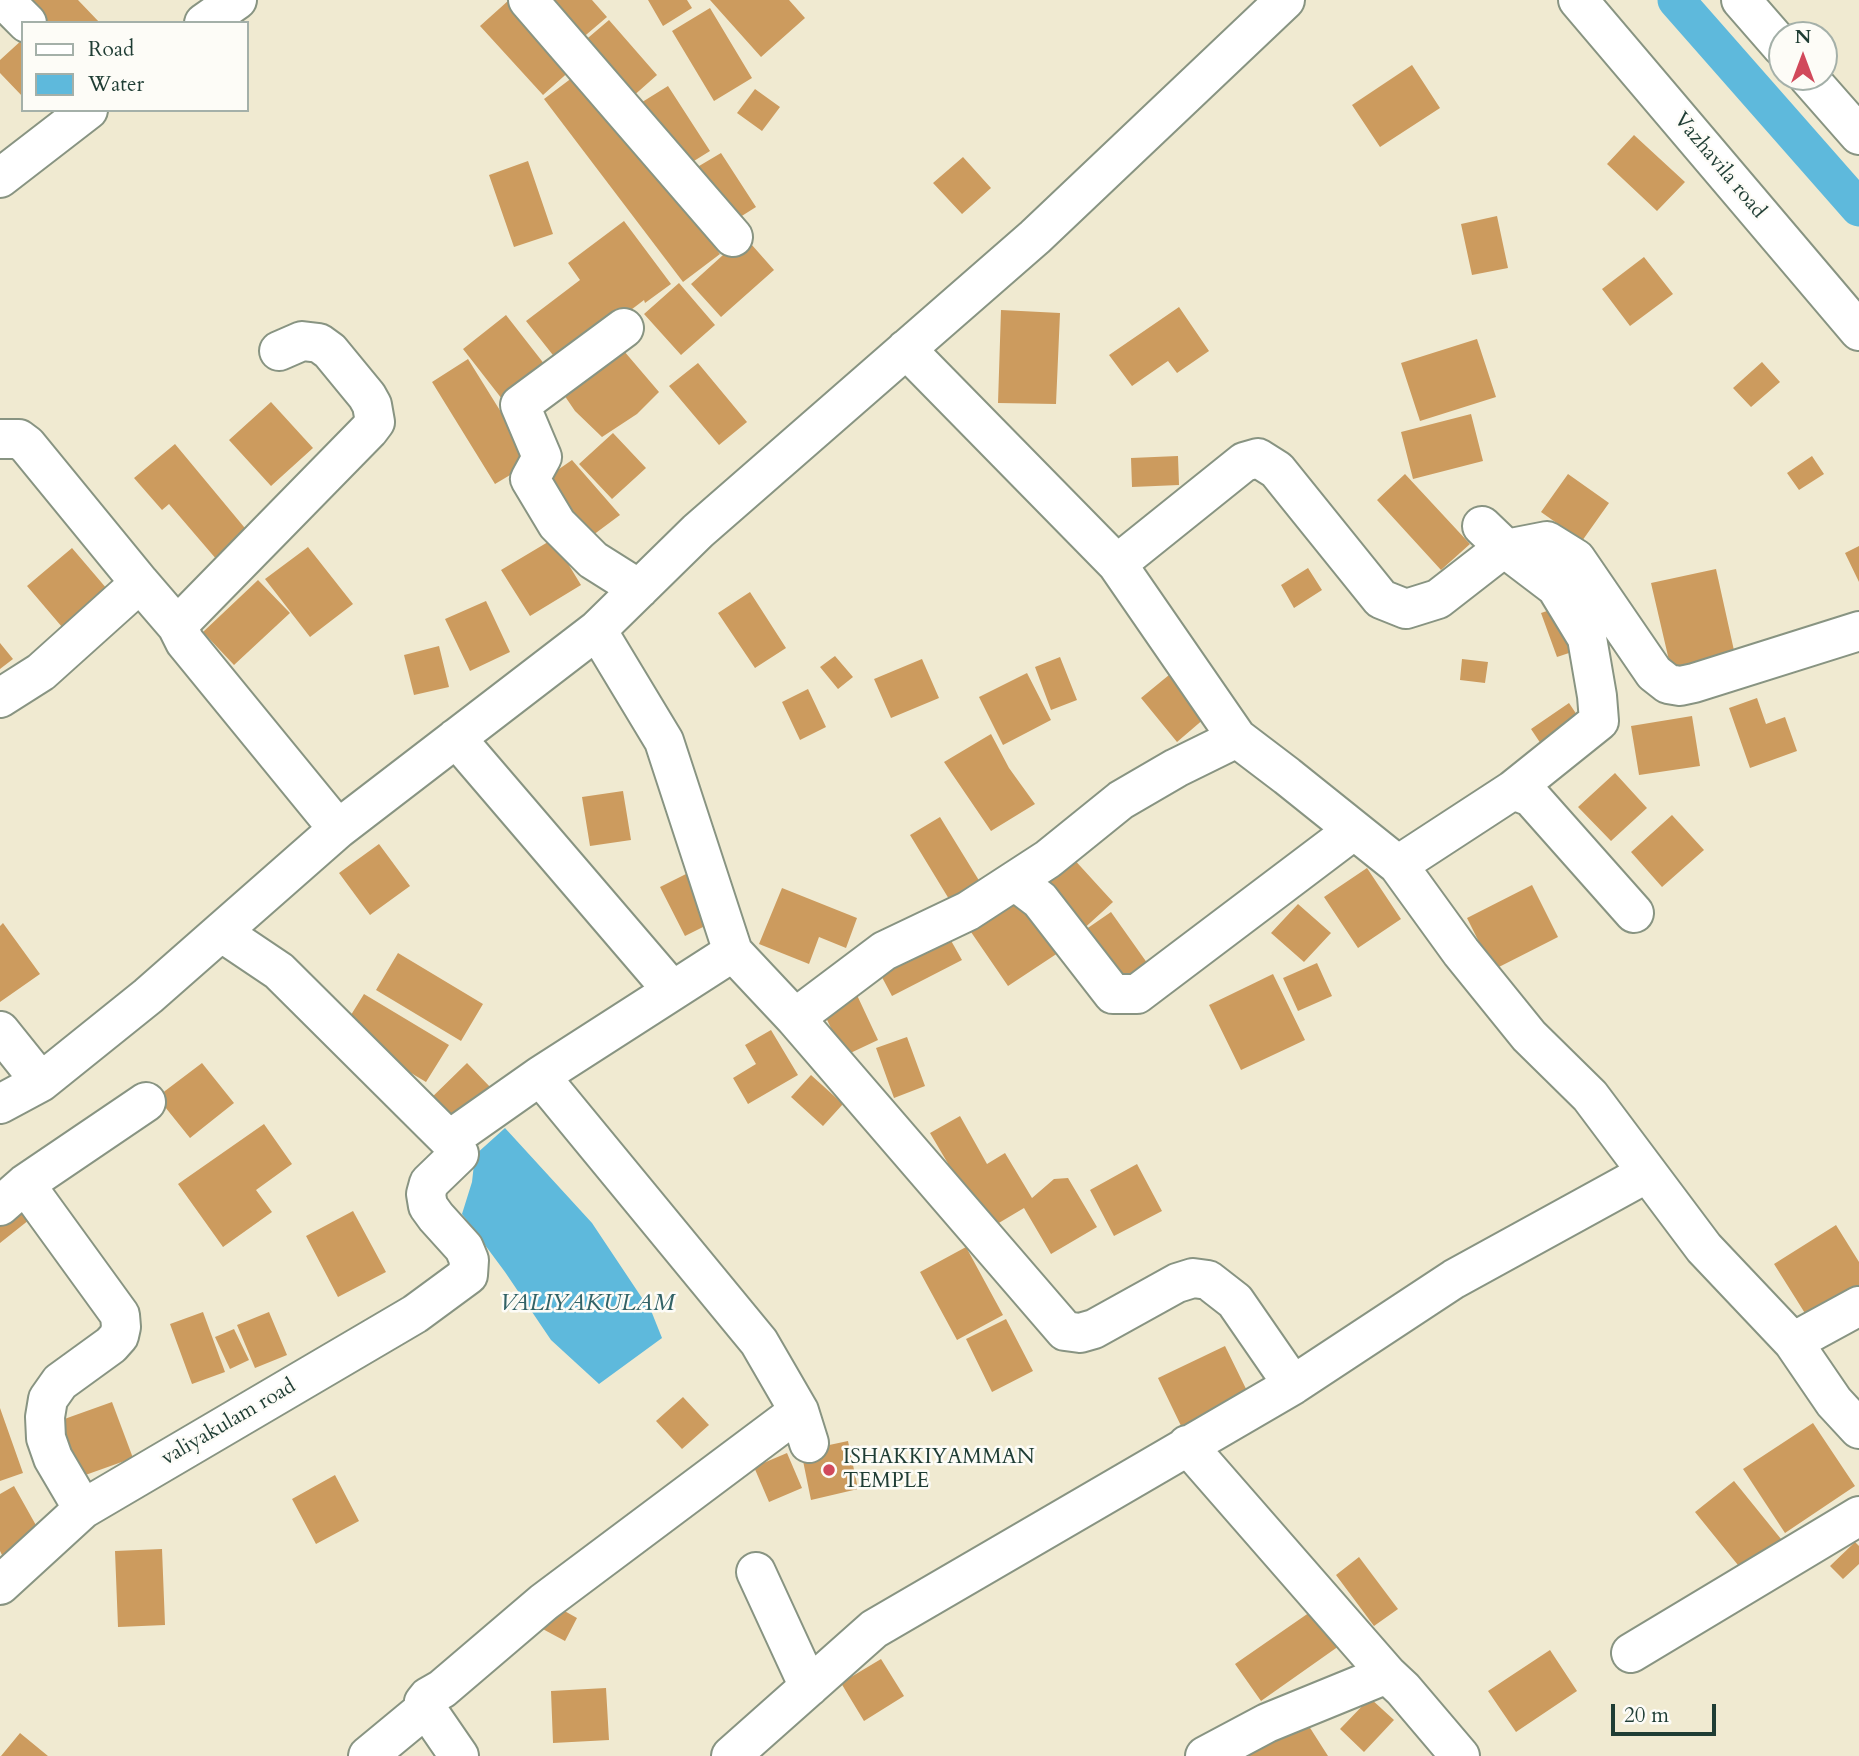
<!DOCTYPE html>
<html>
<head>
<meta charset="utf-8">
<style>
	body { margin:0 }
	#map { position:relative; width:1859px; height:1756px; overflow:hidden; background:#f0ead1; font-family:Cardo,serif }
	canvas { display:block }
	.legend { position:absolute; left:21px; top:21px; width:228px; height:91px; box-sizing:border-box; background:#fdfcf7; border:2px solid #a4b0a9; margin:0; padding:9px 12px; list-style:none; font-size:21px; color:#1f3d34 }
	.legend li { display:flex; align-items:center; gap:14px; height:35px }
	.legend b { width:35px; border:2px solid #a4b0a9 }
	.north { position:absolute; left:1768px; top:21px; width:70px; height:70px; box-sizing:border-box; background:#fdfcf7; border:2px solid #a4b0a9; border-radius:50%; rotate:0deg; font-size:19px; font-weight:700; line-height:28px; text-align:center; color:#1f3d34 }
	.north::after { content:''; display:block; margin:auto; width:24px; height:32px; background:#d1495b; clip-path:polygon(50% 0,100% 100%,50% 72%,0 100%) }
	.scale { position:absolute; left:1611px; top:1704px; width:105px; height:32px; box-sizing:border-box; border:4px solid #1f3d34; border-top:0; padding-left:9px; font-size:21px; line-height:24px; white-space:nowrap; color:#1f3d34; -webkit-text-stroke:5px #fdfcf7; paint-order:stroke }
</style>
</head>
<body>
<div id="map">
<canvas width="1859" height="1756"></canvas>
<ul class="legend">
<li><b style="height:9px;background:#fff"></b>Road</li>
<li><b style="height:19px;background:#5eb9dc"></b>Water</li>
</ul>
<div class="north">N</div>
<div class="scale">20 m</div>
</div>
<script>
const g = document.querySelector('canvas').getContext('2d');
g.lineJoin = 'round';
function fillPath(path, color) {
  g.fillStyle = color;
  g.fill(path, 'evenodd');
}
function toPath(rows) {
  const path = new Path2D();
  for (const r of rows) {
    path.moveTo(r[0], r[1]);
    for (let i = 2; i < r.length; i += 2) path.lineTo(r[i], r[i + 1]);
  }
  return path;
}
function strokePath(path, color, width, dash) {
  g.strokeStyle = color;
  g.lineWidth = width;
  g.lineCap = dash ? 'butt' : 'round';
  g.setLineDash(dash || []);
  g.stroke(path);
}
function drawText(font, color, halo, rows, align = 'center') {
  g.font = font + ' Cardo,serif';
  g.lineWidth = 5;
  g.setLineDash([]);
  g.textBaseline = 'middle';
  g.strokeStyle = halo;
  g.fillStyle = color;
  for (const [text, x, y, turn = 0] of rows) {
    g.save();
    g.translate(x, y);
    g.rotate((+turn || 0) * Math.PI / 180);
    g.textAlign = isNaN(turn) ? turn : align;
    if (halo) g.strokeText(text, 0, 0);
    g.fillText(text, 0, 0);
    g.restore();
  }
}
const water = toPath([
	[505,1128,592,1223,652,1313,662,1338,599,1384,551,1340,505,1272,462,1214,472,1182,475,1155]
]);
const canal = toPath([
	[1676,0,1859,208]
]);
const building = toPath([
	[21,0,78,0,100,23,42,23],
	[509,0,573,68,543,95,480,26],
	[545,0,592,0,607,17,580,40],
	[648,0,687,0,692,8,663,26],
	[710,0,789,0,805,18,761,57],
	[710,8,752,78,714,101,672,31],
	[609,20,657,75,631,98,582,43],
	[23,39,23,97,0,73,0,60],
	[1412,65,1440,108,1380,147,1352,105],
	[581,71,720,254,683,282,544,99],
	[668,86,710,151,681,169,639,104],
	[755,89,780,107,762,131,737,113],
	[1634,135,1685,182,1657,211,1607,164],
	[721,153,756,207,729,224,694,169],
	[963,157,991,188,962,214,933,183],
	[528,161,553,234,514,247,489,175],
	[1497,216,1508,268,1472,275,1461,224],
	[624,221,671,284,645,303,644,300,560,364,526,321,580,280,568,263],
	[744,236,774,270,721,317,691,284],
	[1644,257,1673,294,1630,326,1602,289],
	[679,283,715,325,681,355,644,314],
	[1179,307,1209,351,1177,373,1168,361,1132,386,1109,355],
	[1001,310,1060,313,1056,404,998,403],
	[506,315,545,365,502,399,463,349],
	[1477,339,1496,397,1420,421,1401,363],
	[618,344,659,392,637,414,602,437,575,411,560,389],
	[468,359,532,462,495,484,432,382],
	[1762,362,1780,382,1751,407,1733,388],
	[698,363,747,422,719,445,669,386],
	[271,402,313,448,271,486,229,440],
	[1471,414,1483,461,1413,479,1401,432],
	[613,433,646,468,612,499,579,464],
	[175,444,249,533,217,560,169,504,162,510,134,478],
	[1178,456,1179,485,1132,487,1131,458],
	[1812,456,1824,474,1799,490,1787,473],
	[572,460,620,515,581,544,539,483],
	[1405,474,1470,544,1441,570,1377,500],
	[1568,474,1609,503,1582,541,1541,512],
	[553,539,581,585,530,616,501,570],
	[1859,546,1859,582,1845,553],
	[308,547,353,604,310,637,265,579],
	[72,548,107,589,62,627,27,586],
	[1308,568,1322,590,1294,608,1281,585],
	[1716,569,1735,655,1671,669,1651,583],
	[258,580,290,613,234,665,203,632],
	[750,592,786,648,755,668,718,613],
	[486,601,510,652,470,671,445,619],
	[1565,605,1581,649,1557,657,1541,613],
	[0,643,13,659,0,669],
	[439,646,449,687,414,695,404,655],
	[835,656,853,677,838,689,820,667],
	[1060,657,1077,700,1051,710,1035,667],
	[922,659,939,698,891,718,874,679],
	[1462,659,1488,662,1485,683,1460,680],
	[1027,673,1051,720,1003,745,979,697],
	[1169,675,1205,718,1177,742,1141,698],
	[808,689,826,727,800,740,782,702],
	[1757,698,1766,724,1785,717,1797,751,1750,768,1729,708],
	[1569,703,1585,727,1547,753,1531,729],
	[1692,716,1700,766,1639,775,1631,726],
	[991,734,1009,768,1035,804,991,831,944,762],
	[1615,773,1647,808,1611,841,1578,807],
	[623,791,631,840,590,846,582,797],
	[1672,815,1704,850,1662,887,1631,852],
	[940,817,983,887,952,904,910,835],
	[379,844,410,886,370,915,339,873],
	[1071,856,1113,902,1079,933,1037,887],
	[1367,868,1401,919,1358,948,1324,897],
	[686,874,711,923,685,936,660,887],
	[1532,885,1558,937,1493,970,1467,918],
	[782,888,857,918,846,948,819,937,809,964,759,944],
	[1024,896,1061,951,1008,986,971,932],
	[1298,904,1331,933,1304,962,1271,933],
	[1111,912,1150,967,1120,986,1082,932],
	[3,923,40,974,0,1002,0,926],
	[945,930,962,960,892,996,876,966],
	[398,953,483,1004,461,1041,376,990],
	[1317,963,1332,996,1298,1011,1283,978],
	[1273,974,1305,1040,1241,1070,1209,1005],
	[856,993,878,1040,844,1056,822,1009],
	[364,994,449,1045,426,1082,341,1031],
	[771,1030,798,1075,748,1104,733,1078,756,1064,745,1045],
	[907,1037,925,1086,894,1098,876,1048],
	[202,1063,234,1103,190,1138,157,1097],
	[467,1063,492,1089,450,1130,425,1104],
	[811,1075,843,1104,823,1126,791,1097],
	[960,1116,987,1164,1005,1153,1032,1198,1054,1179,1068,1178,1097,1227,1051,1254,1024,1208,987,1230,930,1133],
	[264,1124,292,1164,256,1190,272,1212,223,1247,178,1184],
	[1137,1164,1162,1211,1114,1236,1090,1190],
	[16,1205,29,1220,0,1243,0,1218],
	[353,1211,386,1272,338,1297,306,1236],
	[1836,1225,1859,1262,1859,1286,1808,1318,1774,1264],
	[966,1247,1003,1315,957,1340,920,1272],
	[203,1312,225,1372,192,1384,170,1324],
	[269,1312,287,1355,255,1368,237,1325],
	[1006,1319,1033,1371,992,1392,966,1339],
	[234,1329,249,1360,230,1369,215,1337],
	[1225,1346,1251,1399,1184,1432,1158,1378],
	[683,1397,709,1425,682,1449,656,1421],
	[112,1402,133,1458,77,1478,56,1422],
	[0,1408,23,1473,0,1481],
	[1813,1423,1855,1486,1785,1533,1743,1469],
	[848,1441,858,1489,811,1500,801,1451],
	[787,1453,802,1488,769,1502,754,1467],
	[335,1475,359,1521,316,1544,292,1499],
	[1734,1481,1781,1539,1742,1570,1695,1512],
	[14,1486,42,1536,3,1557,0,1551,0,1494],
	[1855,1542,1859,1546,1859,1564,1843,1579,1830,1566],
	[162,1549,165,1625,118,1627,115,1551],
	[1359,1557,1398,1609,1374,1626,1336,1575],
	[552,1604,577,1618,565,1641,539,1627],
	[1313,1610,1339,1646,1261,1701,1235,1664],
	[1550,1650,1577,1691,1516,1732,1488,1691],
	[881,1659,904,1696,864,1721,841,1683],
	[606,1688,609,1740,553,1743,551,1691],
	[1370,1698,1394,1720,1364,1752,1340,1729],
	[1305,1720,1328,1756,1246,1756],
	[20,1733,48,1756,1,1756]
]);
const minor = toPath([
	[4,0,27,23],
	[528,0,733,237],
	[1578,0,1859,331],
	[1741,0,1782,47],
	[204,23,237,0],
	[1808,77,1859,135],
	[0,178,88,110],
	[624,328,520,405,542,457,530,479,557,524,593,560,639,589],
	[906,349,1117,564],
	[0,439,19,439,27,445,140,583,177,626,185,642,338,829],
	[1482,526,1506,549,1556,587,1587,638,1597,696,1599,721,1513,790],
	[177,626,369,430,375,422,372,405,367,396,330,351,319,343,302,341,279,351],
	[597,630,664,741,733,952],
	[0,698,41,672,140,583],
	[456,738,672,990],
	[1237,738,1117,564,1244,462,1258,458,1277,470,1381,599,1406,609,1438,599,1501,550,1547,541,1576,559,1654,673,1668,684,1680,686,1694,683,1859,631],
	[1398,865,1513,790,1531,797,1634,913],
	[1015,881,1040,900,1113,994,1137,994,1354,830],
	[221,932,279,971,449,1140,540,1076,733,952,795,1018,884,951,968,911,1048,859,1121,800,1176,768,1237,738,1287,776,1398,865,1461,952,1529,1036,1590,1096,1704,1248,1793,1342,1834,1402,1859,1429],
	[795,1018,1065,1331,1080,1333,1094,1329,1177,1283,1193,1278,1208,1280,1235,1301,1293,1385],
	[0,1031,41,1082],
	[540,1076,759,1342,799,1411,809,1443],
	[0,1104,41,1082,148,996,338,829,597,630,698,531,1035,237,1285,0],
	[25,1184,120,1315,121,1327,119,1336,111,1345,60,1382,48,1399,45,1417,46,1438,53,1458,83,1509],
	[0,1206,25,1184,146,1102],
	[1793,1342,1859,1306],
	[1187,1445,1387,1674],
	[756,1572,809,1687],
	[0,1585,83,1509,415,1314,468,1275,469,1260,464,1248,436,1217,428,1206,426,1194,429,1183,459,1154,449,1140],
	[1631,1653,1859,1516],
	[368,1756,426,1708],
	[459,1756,426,1708,424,1702,428,1697,442,1689,544,1602,799,1411],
	[731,1756,874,1629,1293,1385,1454,1279,1647,1173],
	[1205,1756,1267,1723,1387,1674,1403,1689,1460,1756]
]);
const markers = [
	[829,1470,7,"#d1495b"]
];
const streetNames = [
	["Vazhavila road",1719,166,50],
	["valiyakulam road",229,1423,-30]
];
const poiNames = [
	["ISHAKKIYAMMAN",843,1458],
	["TEMPLE",843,1482]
];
const waterNames = [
	["VALIYAKULAM",587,1305]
];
fillPath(water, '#5eb9dc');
strokePath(canal, '#5eb9dc', 37);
fillPath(building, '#cc9b5e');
strokePath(minor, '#889482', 42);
strokePath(minor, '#fff', 38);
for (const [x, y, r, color] of markers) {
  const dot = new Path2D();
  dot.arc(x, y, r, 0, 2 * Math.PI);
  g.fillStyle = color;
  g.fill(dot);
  strokePath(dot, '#fdfcf7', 2.5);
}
drawText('21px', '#1f3d34', '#fdfcf7', streetNames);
drawText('21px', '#1f3d34', '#fdfcf7', poiNames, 'left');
drawText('italic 23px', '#326266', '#fdfcf7', waterNames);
</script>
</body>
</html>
